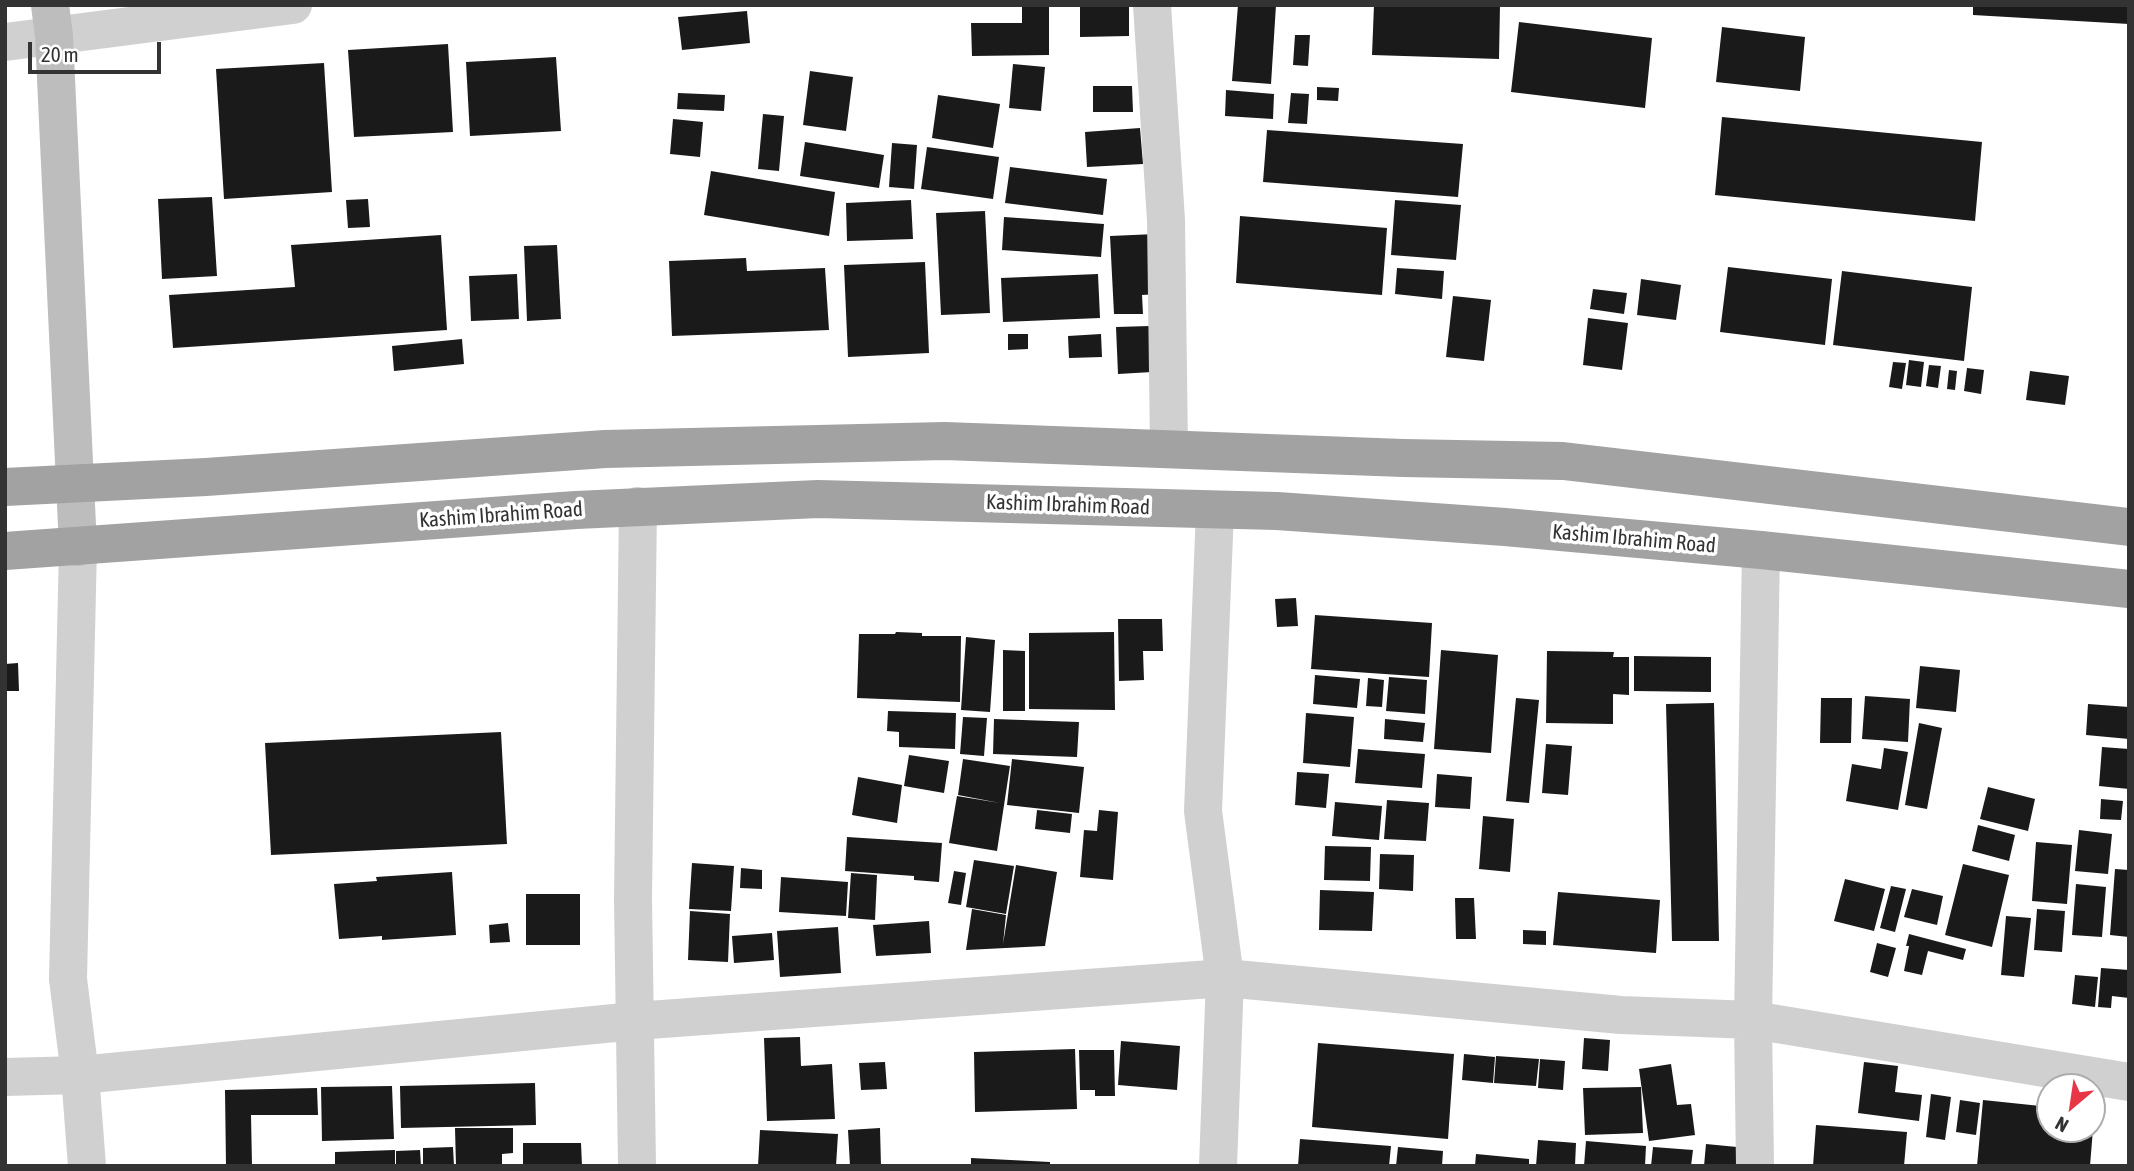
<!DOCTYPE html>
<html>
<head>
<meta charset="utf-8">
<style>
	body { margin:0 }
	#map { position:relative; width:2134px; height:1171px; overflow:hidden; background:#fff; font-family:"Asap Condensed",sans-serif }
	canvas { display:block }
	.frame { position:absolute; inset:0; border:7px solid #333; pointer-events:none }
	.north { position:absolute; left:2036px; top:1073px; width:70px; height:70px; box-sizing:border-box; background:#fff; border:2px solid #adadad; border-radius:50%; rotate:209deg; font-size:19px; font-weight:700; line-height:28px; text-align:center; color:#333 }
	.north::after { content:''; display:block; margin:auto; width:24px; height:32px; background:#e93646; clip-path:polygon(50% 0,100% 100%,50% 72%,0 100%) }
	.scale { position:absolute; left:28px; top:42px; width:133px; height:32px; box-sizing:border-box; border:4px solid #333; border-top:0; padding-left:9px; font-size:21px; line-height:24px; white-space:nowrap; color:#333; -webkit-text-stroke:5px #fff; paint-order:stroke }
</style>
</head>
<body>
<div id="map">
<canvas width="2134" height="1171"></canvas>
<div class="frame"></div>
<div class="north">N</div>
<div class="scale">20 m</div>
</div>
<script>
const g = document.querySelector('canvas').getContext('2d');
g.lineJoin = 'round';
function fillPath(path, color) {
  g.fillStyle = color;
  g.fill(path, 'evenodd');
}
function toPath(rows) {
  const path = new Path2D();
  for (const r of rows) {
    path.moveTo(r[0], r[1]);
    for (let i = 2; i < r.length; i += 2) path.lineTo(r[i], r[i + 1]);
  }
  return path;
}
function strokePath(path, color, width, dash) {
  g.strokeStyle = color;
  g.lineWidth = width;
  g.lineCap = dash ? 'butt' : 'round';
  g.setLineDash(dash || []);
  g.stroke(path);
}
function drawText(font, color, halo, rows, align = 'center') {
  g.font = font + ' "Asap Condensed",sans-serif';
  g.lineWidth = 7;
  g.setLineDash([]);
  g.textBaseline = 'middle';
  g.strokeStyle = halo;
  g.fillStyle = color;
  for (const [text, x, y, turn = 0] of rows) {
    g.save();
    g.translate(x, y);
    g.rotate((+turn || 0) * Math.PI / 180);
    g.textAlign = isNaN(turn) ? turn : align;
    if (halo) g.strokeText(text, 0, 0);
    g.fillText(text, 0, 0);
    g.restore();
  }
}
const building = toPath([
	[1022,5,1049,5,1049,55,972,56,971,23,1022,23],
	[1080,5,1129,5,1129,36,1080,37],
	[1238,5,1276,5,1271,84,1232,81],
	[1374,5,1500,5,1499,59,1372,55],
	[1973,5,2129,5,2129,24,1973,15],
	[747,11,750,43,682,50,678,17],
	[1519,22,1652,38,1645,108,1511,92],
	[1722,27,1805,37,1800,91,1716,82],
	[1295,35,1310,35,1308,66,1293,65],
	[448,44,453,132,354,137,348,50],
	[556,57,561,131,470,136,466,62],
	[324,63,332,192,224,199,216,69],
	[1013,64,1045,67,1041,111,1009,108],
	[810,71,853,77,846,131,803,125],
	[1093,86,1132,86,1133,112,1093,112],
	[1317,87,1339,88,1338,101,1317,100],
	[1226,90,1274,94,1273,119,1225,116],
	[678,93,725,95,724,111,677,109],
	[1291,93,1309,94,1307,124,1288,123],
	[938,95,1000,104,993,148,932,138],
	[763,114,784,116,779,171,758,169],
	[1722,117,1982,142,1975,221,1715,195],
	[673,119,703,122,700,157,670,154],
	[1140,128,1143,164,1087,167,1085,132],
	[1267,130,1463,144,1458,197,1263,182],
	[805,142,884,155,879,188,800,176],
	[892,143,917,145,914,189,889,187],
	[927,147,999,157,993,199,921,189],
	[1010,167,1107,179,1103,215,1005,203],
	[711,171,835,192,829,236,704,215],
	[212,197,217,276,162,279,158,199],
	[368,199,370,227,348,228,346,200],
	[911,200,913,239,847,241,846,203],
	[1395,200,1461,205,1456,260,1391,255],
	[985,211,990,313,941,315,936,213],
	[1240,216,1387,228,1382,295,1236,283],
	[1004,217,1104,224,1101,257,1002,250],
	[1156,234,1158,294,1142,295,1143,314,1114,314,1110,236],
	[441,235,447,330,173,348,169,295,295,287,291,245],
	[557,245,561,319,527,321,524,246],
	[746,258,747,271,825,268,829,330,672,336,669,261],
	[925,262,929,353,848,357,844,265],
	[1728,267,1832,279,1825,345,1720,332],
	[1397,268,1444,271,1442,299,1395,294],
	[1842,271,1972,287,1964,361,1833,345],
	[517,274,519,319,471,321,469,276],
	[1098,274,1100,318,1003,322,1001,278],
	[1641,279,1681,285,1676,320,1637,315],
	[1593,289,1627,293,1624,314,1590,309],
	[1453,296,1491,300,1484,361,1446,357],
	[1588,318,1628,323,1622,370,1583,365],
	[1150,326,1152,372,1118,374,1116,327],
	[1008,334,1028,334,1028,349,1008,350],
	[1101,334,1102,357,1069,358,1068,336],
	[462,339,464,364,394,371,392,346],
	[1909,360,1924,362,1921,387,1906,385],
	[1893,362,1906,363,1902,389,1889,387],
	[1929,365,1941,366,1938,388,1926,386],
	[1967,368,1984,370,1981,394,1964,391],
	[1949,370,1957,371,1955,390,1947,389],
	[2030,371,2069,376,2065,405,2026,400],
	[1296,598,1298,626,1277,627,1275,599],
	[1315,615,1432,623,1429,677,1311,669],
	[1118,619,1162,619,1163,651,1143,651,1144,680,1119,681],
	[896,632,922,633,922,636,961,636,960,702,857,698,859,634,895,634],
	[1114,632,1115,710,1029,709,1029,633],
	[966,637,995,640,990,712,961,710],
	[1003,650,1025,651,1025,711,1003,711],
	[1441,650,1498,655,1491,753,1434,749],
	[1547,651,1614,652,1613,657,1629,657,1629,695,1613,694,1613,724,1546,723],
	[1634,656,1711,657,1711,692,1634,691],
	[18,663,19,691,5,691,5,664],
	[1920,666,1960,670,1956,712,1916,708],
	[1315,675,1360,679,1357,708,1313,704],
	[1389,677,1427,680,1425,714,1386,711],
	[1368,678,1384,680,1382,707,1366,706],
	[1865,696,1910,699,1908,742,1862,739],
	[1516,698,1539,700,1529,803,1506,801],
	[1821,698,1852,698,1851,743,1820,743],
	[1714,703,1719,941,1672,941,1666,704],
	[2088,704,2129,707,2129,739,2086,735],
	[888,711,956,713,955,749,899,747,899,732,887,731],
	[1306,713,1354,717,1350,767,1303,763],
	[963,717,987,718,984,756,960,754],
	[994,719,1079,722,1077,757,993,754],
	[1385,719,1425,723,1423,742,1384,739],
	[1919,723,1942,728,1927,809,1905,805],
	[501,732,507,844,271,855,265,743],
	[1546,744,1572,746,1568,795,1542,793],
	[2102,747,2129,749,2129,789,2099,786],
	[1884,748,1908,752,1898,810,1846,801,1852,764,1881,769],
	[1358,749,1425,754,1422,788,1355,783],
	[909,755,949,761,944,793,904,786],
	[963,759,1010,766,997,851,949,843,957,796,1000,803,958,795],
	[1012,759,1084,767,1079,813,1007,805],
	[1297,772,1329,774,1326,808,1295,805],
	[1437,774,1472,777,1470,809,1435,807],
	[858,777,902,785,897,823,852,815],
	[1988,787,2035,799,2028,831,1980,819],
	[2101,799,2123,801,2121,820,2100,819],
	[1387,800,1429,803,1426,841,1384,839],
	[1335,802,1382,806,1379,840,1332,836],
	[1037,810,1072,814,1070,833,1035,829],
	[1099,810,1118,812,1113,880,1080,877,1084,830,1097,831],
	[1483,816,1514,819,1510,872,1479,869],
	[1978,825,2015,835,2009,861,1972,851],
	[2079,830,2112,834,2108,874,2075,871],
	[847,837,942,843,939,882,914,880,914,876,845,871],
	[2036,842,2072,845,2067,904,2032,901],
	[1325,846,1371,847,1370,881,1324,880],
	[1380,854,1414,855,1413,891,1379,889],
	[974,860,1014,866,1006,914,966,907],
	[692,863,734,866,731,911,689,909],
	[1963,864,2009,875,1992,947,1945,935],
	[1016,865,1057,872,1045,946,966,950,972,909,1006,915,1003,944],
	[741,868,762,870,762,889,740,888],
	[2115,869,2129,870,2129,937,2110,935],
	[954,871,966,873,961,905,948,903],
	[452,872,456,935,382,940,382,936,339,939,334,884,377,881,376,877],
	[851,873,877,875,875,920,848,918],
	[781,877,848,882,846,916,779,912],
	[1845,879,1885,889,1874,931,1834,921],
	[2076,884,2106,887,2102,937,2072,935],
	[1891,886,1906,889,1895,932,1880,928],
	[1912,889,1943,896,1937,925,1904,917],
	[1320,890,1374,892,1372,931,1319,930],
	[1558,892,1660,900,1656,953,1553,945],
	[526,894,580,894,580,945,526,945],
	[1455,898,1474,898,1476,939,1456,939],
	[2037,909,2065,911,2062,952,2034,950],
	[690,911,730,914,728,962,688,960],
	[2006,916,2031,918,2024,977,2001,975],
	[929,921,931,953,876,956,873,925],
	[508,923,510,942,490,943,489,925],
	[838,927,841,973,780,977,777,931],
	[1523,930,1546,931,1546,945,1523,944],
	[772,933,774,960,734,963,732,936],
	[1909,934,1966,949,1963,960,1928,951,1922,975,1904,971,1909,946,1906,946],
	[1877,943,1896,948,1888,977,1870,972],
	[2101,968,2129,970,2129,998,2112,996,2111,1008,2098,1007],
	[2075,975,2098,977,2095,1007,2072,1004],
	[800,1037,801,1066,832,1064,835,1119,767,1121,764,1038],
	[1584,1038,1610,1040,1608,1071,1582,1069],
	[1121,1041,1180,1046,1177,1090,1118,1085],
	[1318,1043,1454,1054,1448,1139,1312,1127],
	[1075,1049,1077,1109,975,1112,974,1052],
	[1079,1050,1114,1050,1115,1096,1095,1096,1095,1090,1080,1090],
	[1464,1054,1495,1057,1493,1083,1462,1080],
	[1496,1056,1539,1059,1536,1086,1494,1083],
	[1540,1059,1565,1061,1563,1090,1538,1088],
	[885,1062,887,1089,861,1090,859,1063],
	[1864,1062,1898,1066,1895,1092,1922,1095,1919,1121,1858,1113],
	[1671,1064,1677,1105,1691,1104,1695,1135,1649,1141,1639,1069],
	[535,1083,536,1125,401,1128,400,1086],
	[392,1086,394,1139,322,1141,321,1087],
	[1641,1087,1643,1133,1585,1135,1583,1088],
	[317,1088,318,1115,251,1115,252,1166,226,1166,225,1090],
	[1931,1094,1951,1097,1945,1140,1926,1137],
	[1960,1100,1980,1103,1976,1135,1956,1132],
	[1983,1100,2050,1107,2050,1129,2093,1129,2090,1166,1977,1166],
	[1816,1125,1907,1132,1904,1166,1813,1166],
	[455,1128,513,1128,513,1153,502,1154,502,1166,456,1166],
	[880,1128,881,1166,850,1166,848,1130],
	[760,1130,838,1134,836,1166,758,1166],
	[1300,1139,1391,1146,1389,1166,1298,1166],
	[1538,1140,1576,1143,1575,1166,1536,1166],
	[1586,1141,1646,1146,1645,1166,1584,1166],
	[523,1143,581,1143,582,1166,523,1166],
	[1706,1144,1737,1147,1736,1166,1704,1166],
	[453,1147,454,1166,423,1166,423,1148],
	[1398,1147,1443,1151,1442,1166,1396,1166],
	[1653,1147,1693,1150,1691,1166,1651,1166],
	[395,1150,395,1166,335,1166,335,1152],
	[420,1150,421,1166,396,1166,396,1151],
	[1476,1154,1529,1159,1529,1166,1475,1166],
	[971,1158,1050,1162,1050,1166,971,1166]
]);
const minor = toPath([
	[1152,5,1166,220,1169,448],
	[5,42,293,5],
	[1215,510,1203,811,1225,978,1218,1166],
	[5,1077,80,1075,635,1021,1225,978,1621,1015,1753,1020,2129,1082],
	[637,1166,633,899,638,506],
	[1755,1166,1753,1020,1761,550]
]);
const tertiary = toPath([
	[78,547,68,979,80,1075,87,1166]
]);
const secondary = toPath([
	[50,5,54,36,78,547]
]);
const trunk = toPath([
	[5,487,206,477,605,449,945,441,1403,458,1563,461,2129,527],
	[5,551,576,510,818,499,1277,511,1505,527,1761,550,2129,589]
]);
const streetNames = [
	["Kashim Ibrahim Road",1068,505,2],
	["Kashim Ibrahim Road",501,515,-4],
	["Kashim Ibrahim Road",1634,539,5]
];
fillPath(building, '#1a1a1a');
strokePath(minor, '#d0d0d0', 38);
strokePath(tertiary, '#d0d0d0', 38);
strokePath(secondary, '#bdbdbd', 38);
strokePath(trunk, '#a2a2a2', 38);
drawText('21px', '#333', '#fff', streetNames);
</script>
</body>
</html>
